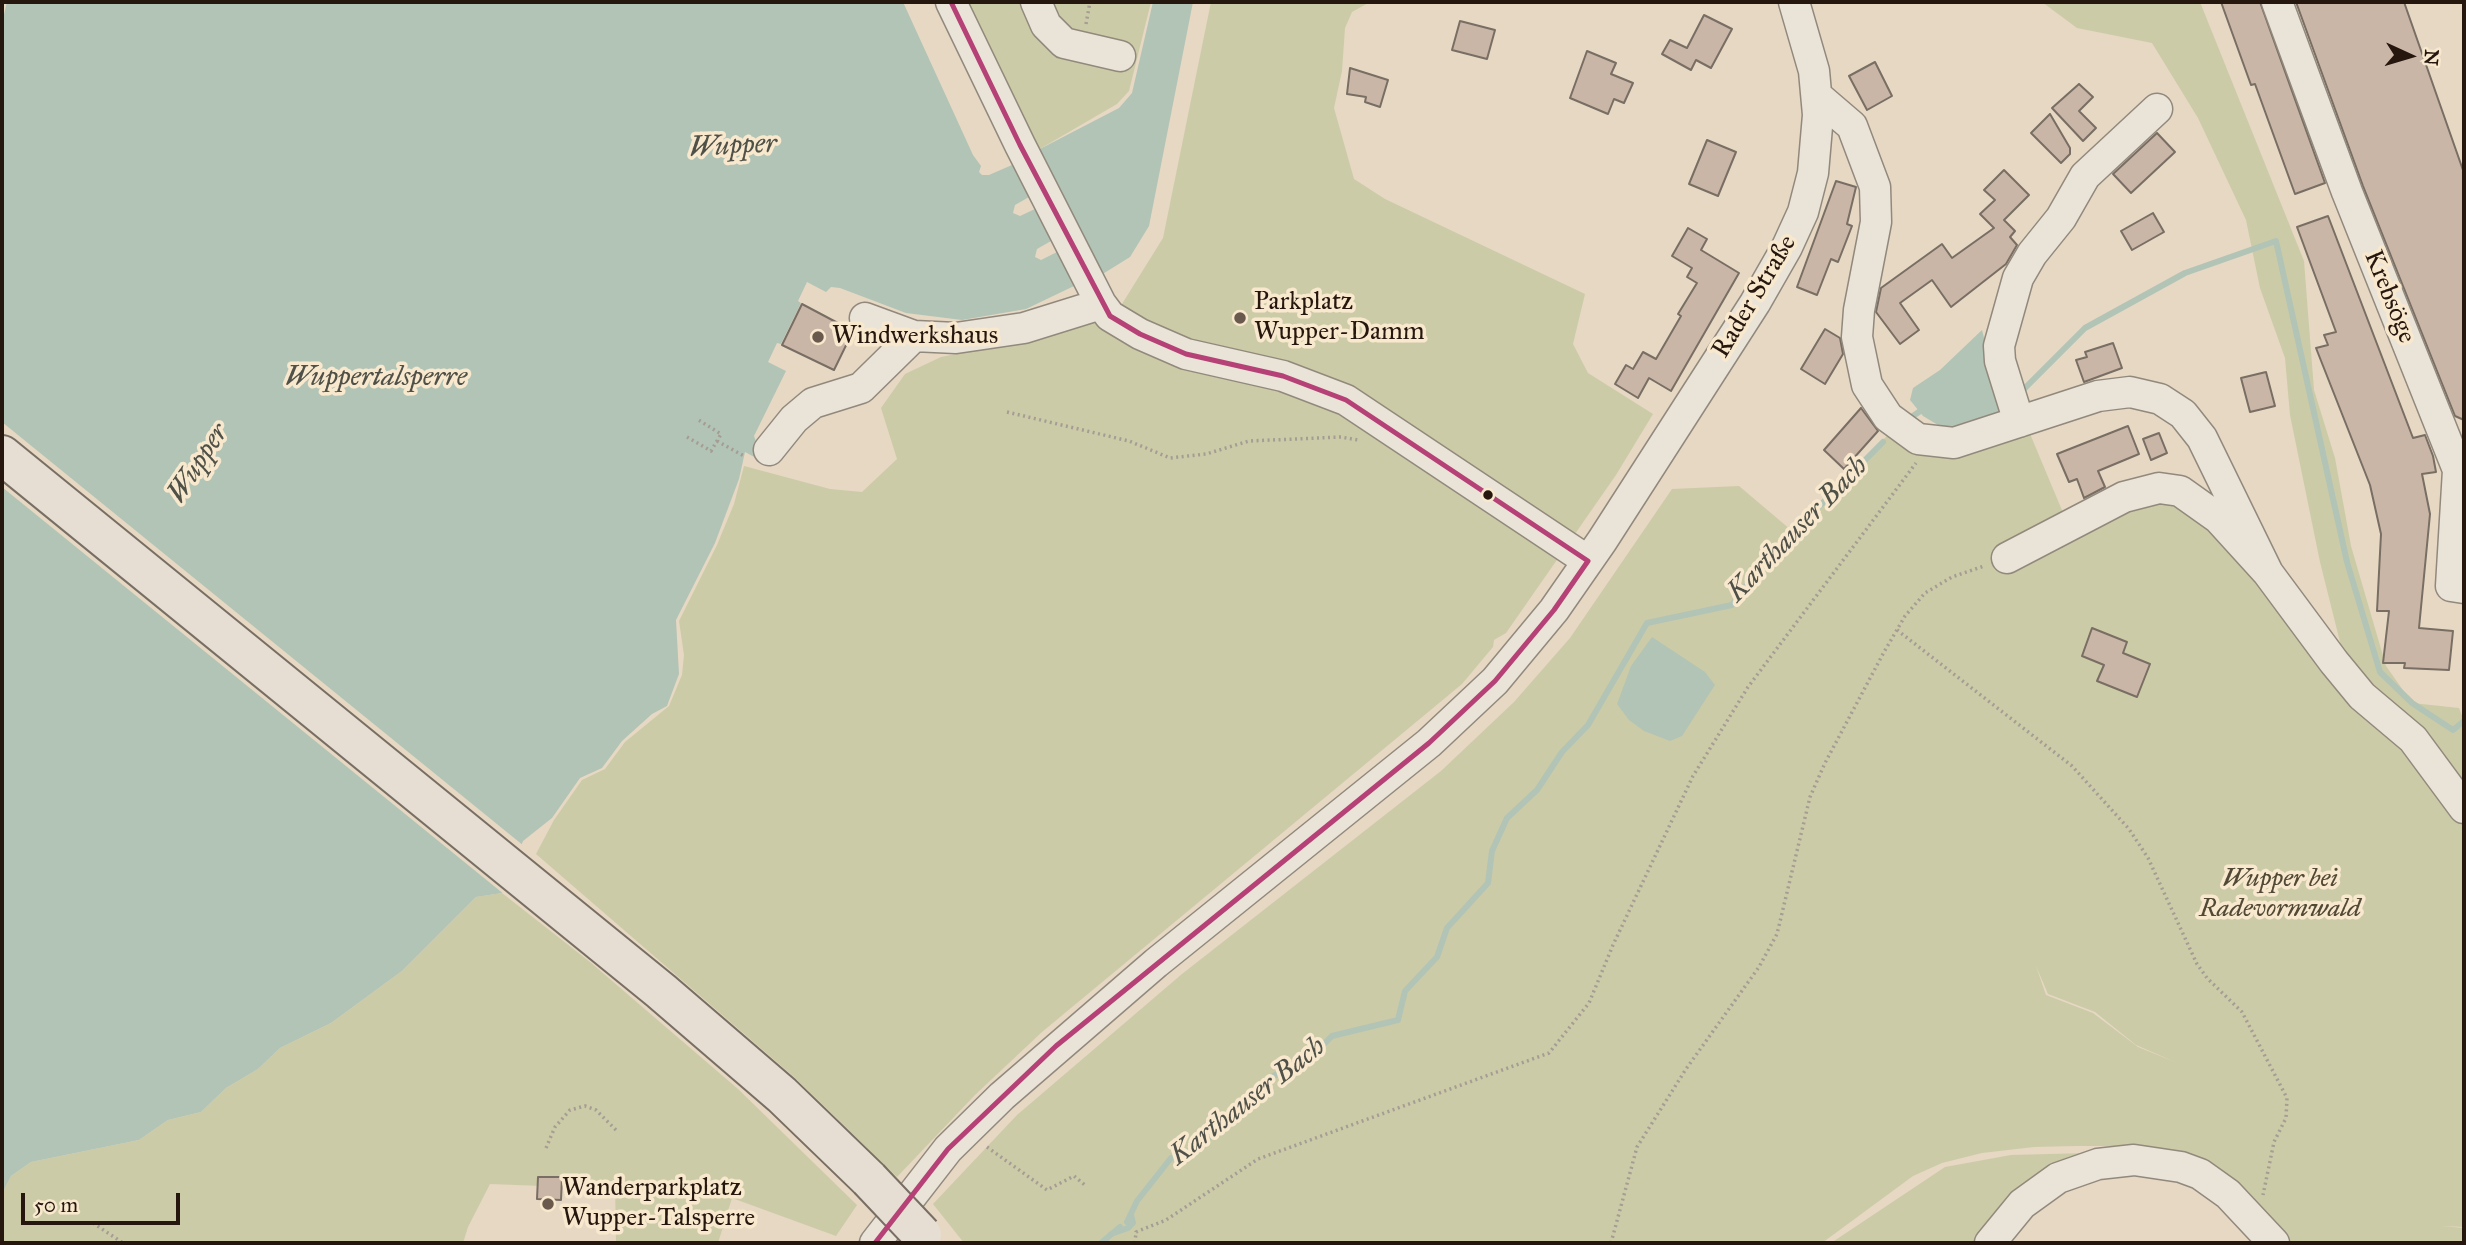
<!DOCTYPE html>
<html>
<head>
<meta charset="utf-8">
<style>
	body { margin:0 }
	#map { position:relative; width:2466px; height:1245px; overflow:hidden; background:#e6d8c3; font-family:"IM FELL Great Primer",serif }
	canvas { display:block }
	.frame { position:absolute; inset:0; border:4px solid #25160e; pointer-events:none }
	.north { position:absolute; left:2375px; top:21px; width:70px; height:70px; -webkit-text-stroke:5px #f8e8ce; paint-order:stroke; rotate:94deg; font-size:19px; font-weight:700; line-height:28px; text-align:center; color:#25160e }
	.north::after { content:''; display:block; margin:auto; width:24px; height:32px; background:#25160e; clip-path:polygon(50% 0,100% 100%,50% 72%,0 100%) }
	.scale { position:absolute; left:21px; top:1193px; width:159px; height:32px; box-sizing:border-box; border:4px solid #25160e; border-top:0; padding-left:9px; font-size:21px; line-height:24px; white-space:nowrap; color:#25160e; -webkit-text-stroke:5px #f8e8ce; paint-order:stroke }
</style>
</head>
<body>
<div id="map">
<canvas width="2466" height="1245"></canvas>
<div class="frame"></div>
<div class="north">N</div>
<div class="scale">50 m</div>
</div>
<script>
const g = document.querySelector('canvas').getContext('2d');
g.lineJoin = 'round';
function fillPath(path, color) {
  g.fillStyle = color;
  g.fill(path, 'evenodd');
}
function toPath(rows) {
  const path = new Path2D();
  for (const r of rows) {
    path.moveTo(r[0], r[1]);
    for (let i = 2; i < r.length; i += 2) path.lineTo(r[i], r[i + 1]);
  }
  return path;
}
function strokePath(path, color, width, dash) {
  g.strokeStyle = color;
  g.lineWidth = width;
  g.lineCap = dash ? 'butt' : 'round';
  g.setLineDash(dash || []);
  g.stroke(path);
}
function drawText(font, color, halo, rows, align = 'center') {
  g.font = font + ' "IM FELL Great Primer",serif';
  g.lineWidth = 7;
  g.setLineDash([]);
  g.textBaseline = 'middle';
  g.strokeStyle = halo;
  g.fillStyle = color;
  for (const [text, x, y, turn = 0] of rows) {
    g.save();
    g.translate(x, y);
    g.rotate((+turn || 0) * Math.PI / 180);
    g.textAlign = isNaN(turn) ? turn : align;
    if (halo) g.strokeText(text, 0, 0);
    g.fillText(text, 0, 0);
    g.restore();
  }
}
const green = toPath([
	[968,2,1151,2,1129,91,1117,104,1038,150],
	[1211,2,1370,2,1352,12,1345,28,1342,71,1334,108,1354,179,1385,199,1585,294,1573,344,1588,373,1653,414,1616,475,1506,633,1494,640,1493,647,1462,684,1042,1032,975,1095,897,1177,794,1077,536,854,554,820,582,780,605,769,625,742,669,706,682,675,684,655,679,621,717,545,734,504,744,466,830,489,862,492,897,459,881,408,905,374,941,357,1008,344,1122,304,1163,238],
	[2042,2,2200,2,2304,261,2314,390,2335,458,2351,546,2386,666,2412,703,2459,708,2464,721,2464,1227,2442,1226,2464,1228,2464,1243,2281,1243,2257,1217,2125,1146,2075,1146,2034,1147,1982,1153,1942,1163,1913,1176,1822,1243,964,1243,933,1204,1017,1115,1182,974,1441,771,1514,702,1570,638,1672,489,1739,486,1791,530,1891,432,2028,429,2069,527,2177,494,2343,654,2320,562,2290,415,2285,358,2260,288,2246,220,2198,118,2152,43,2077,28],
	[2036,966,2048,994,2095,1012,2136,1045,2175,1062,2138,1047,2093,1013,2046,995],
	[502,893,590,962,738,1089,857,1205,836,1236,732,1198,718,1243,616,1243,615,1181,598,1181,543,1186,490,1184,468,1227,463,1243,4,1243,2,1194,11,1176,31,1162,139,1140,168,1120,201,1112,226,1088,258,1069,280,1048,331,1023,402,971,476,897],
	[2089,1153,1981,1243,1831,1243,1945,1167,2011,1155]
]);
const water = toPath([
	[7,2,903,2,973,155,981,166,979,172,982,175,989,175,1012,165,1029,197,1015,205,1013,213,1020,216,1035,209,1051,241,1037,249,1035,257,1041,260,1057,252,1074,286,1026,309,962,320,906,313,840,288,831,287,826,292,807,282,798,301,801,303,781,344,777,343,768,362,786,371,754,436,762,458,760,460,745,452,739,479,715,543,676,620,679,674,667,706,652,714,622,741,602,768,580,778,552,818,523,841,502,893,476,897,402,971,331,1023,280,1048,258,1069,226,1088,201,1112,168,1120,139,1140,31,1162,11,1176,2,1194,2,23],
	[1153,2,1193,2,1149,226,1130,257,1101,275,1038,150,1119,108,1132,93],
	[1982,330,2004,416,1974,427,1943,428,1923,416,1910,400,1913,388,1940,370],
	[1652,637,1705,672,1715,685,1682,736,1670,741,1644,731,1629,720,1617,704,1631,666]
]);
const pier = toPath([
	[2,422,524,846,505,895,2,487]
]);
const stream = toPath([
	[2019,394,2085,328,2185,273,2276,241,2347,562,2380,672,2412,703,2453,730,2464,721],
	[1913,416,1926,407],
	[1127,1222,1137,1201,1171,1158,1194,1149,1218,1130,1268,1079,1314,1054,1332,1036,1398,1020,1405,991,1437,957,1447,928,1488,883,1492,851,1507,818,1537,790,1562,752,1588,725,1647,623,1732,605,1762,564,1883,442],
	[1111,1234,1128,1228,1133,1223,1131,1215],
	[1101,1243,1120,1227]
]);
const building = toPath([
	[2221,2,2260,2,2325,183,2295,194,2255,84,2251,85,2221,2],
	[2296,2,2404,2,2464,173,2464,420,2455,416,2363,186,2296,2],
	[1704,15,1732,29,1711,68,1696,60,1691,70,1662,54,1670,40,1687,48,1704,15],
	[1460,21,1495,30,1487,59,1452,50,1460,21],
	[1587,51,1616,63,1611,74,1633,83,1624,103,1614,99,1608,114,1570,98,1587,51],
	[1875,62,1892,96,1867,110,1849,76,1875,62],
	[1350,68,1388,80,1380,107,1365,102,1366,97,1347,94,1350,68],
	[2079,84,2093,97,2079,111,2096,128,2083,141,2052,108,2079,84],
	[2050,114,2070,148,2070,154,2061,163,2031,133,2050,114],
	[2157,133,2175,152,2131,193,2113,174,2157,133],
	[1707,140,1736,152,1718,196,1689,184,1707,140],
	[2004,170,2029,195,2004,220,2015,231,2010,237,2017,245,2006,264,1951,307,1932,280,1900,303,1919,330,1900,344,1876,312,1881,288,1942,244,1952,258,1994,228,1980,214,1995,200,1984,190,2004,170],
	[1836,181,1856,187,1847,224,1852,226,1838,262,1831,259,1817,295,1797,287,1836,181],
	[2153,213,2164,232,2132,250,2121,231,2153,213],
	[2328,216,2413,438,2425,435,2433,456,2436,472,2422,474,2430,514,2419,628,2453,631,2449,670,2404,668,2405,663,2383,663,2389,611,2377,611,2381,534,2370,485,2316,348,2328,345,2324,335,2336,332,2297,227,2328,216],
	[1688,228,1707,239,1701,250,1739,273,1671,391,1649,378,1638,398,1615,384,1626,365,1633,369,1643,352,1656,359,1681,316,1678,314,1697,283,1687,277,1692,268,1672,256,1688,228],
	[802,304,853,331,834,370,782,345,802,304],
	[1825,329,1840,338,1843,354,1825,384,1801,369,1825,329],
	[2113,343,2122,368,2084,382,2076,360,2087,357,2085,352,2113,343],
	[2266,372,2275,406,2250,412,2241,378,2266,372],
	[1861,408,1878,431,1844,469,1824,450,1861,408],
	[2128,426,2139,454,2098,471,2105,487,2084,498,2077,479,2069,482,2057,454,2128,426],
	[2159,433,2167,453,2151,460,2143,439,2159,433],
	[2092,628,2127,642,2123,653,2150,664,2137,697,2097,681,2104,665,2082,656,2092,628],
	[538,1177,562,1177,561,1200,537,1199,538,1177]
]);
const path = toPath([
	[1086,24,1090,2],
	[1007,412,1129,441,1170,458,1206,454,1249,441,1341,437,1358,440],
	[687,437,711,451,721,434,697,419],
	[717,441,744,456],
	[1897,630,2072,766,2129,829,2148,858,2197,964,2207,978,2242,1012,2287,1098,2286,1118,2274,1142,2263,1195],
	[987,1147,1047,1190,1074,1176,1086,1186],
	[546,1148,555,1127,570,1110,585,1106,596,1110,616,1130],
	[93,1223,123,1243],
	[1135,1243,1136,1232,1166,1220,1258,1159,1549,1053,1589,1003,1613,945,1693,776,1748,687,1916,463],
	[1611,1243,1637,1147,1686,1069,1759,967,1777,934,1810,797,1825,763,1884,652,1905,616,1925,593,1952,577,1984,566]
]);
const minor = toPath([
	[951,2,1020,145,1101,304,1110,316,1140,334,1186,354,1283,376,1346,400,1588,561],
	[1036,2,1046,25,1064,43,1120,56],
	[2277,2,2347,192,2458,470,2451,586,2464,588],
	[1817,96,1852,126,1875,187,1876,222,1859,310,1857,337,1867,385,1888,417,1918,439,1954,443,2098,396,2130,392,2160,399,2183,414,2202,438,2268,573],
	[865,318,914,336,956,338,1024,328,1101,304],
	[2019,422,2000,361,1999,346,2018,278,2032,254,2061,218,2085,176,2157,109],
	[769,450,794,419,813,403,861,388,914,336],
	[2007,558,2124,497,2159,488,2180,491,2218,518,2268,573,2334,662,2362,696,2413,739,2464,808],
	[875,1243,948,1149,1002,1096,1156,963,1429,743,1495,681,1554,610,1602,541,1755,303,1787,247,1803,212,1813,173,1818,115,1814,71,1794,2],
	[1990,1243,2022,1204,2058,1178,2098,1164,2134,1160,2181,1167,2200,1174,2228,1194,2274,1243]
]);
const major = toPath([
	[2,455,661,991,782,1095,869,1179]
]);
const majorBridge = toPath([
	[869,1179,922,1235]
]);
const bus1 = toPath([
	[951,2,1020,145,1110,316,1140,334,1186,354,1283,376,1346,400,1588,561],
	[875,1243,948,1149,1056,1046,1429,743,1495,681,1554,610,1588,561]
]);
const markers = [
	[1240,318,7,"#695a4d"],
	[818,337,7,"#695a4d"],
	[1488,495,6,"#25160e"],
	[548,1204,7,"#695a4d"]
];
const streetNames = [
	["Rader Straße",1755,297,-59],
	["Krebsöge",2389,297,68]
];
const poiNames = [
	["Parkplatz",1254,303],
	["Wupper-Damm",1254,333],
	["Windwerkshaus",832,337],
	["Wanderparkplatz",562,1189],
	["Wupper-Talsperre",562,1219]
];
const parkNames = [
	["Wupper bei",2280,880],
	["Radevormwald",2280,910]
];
const waterNames = [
	["Wupper",733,147,-3],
	["Wuppertalsperre",376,378],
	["Wupper",199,464,-57],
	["Karthauser Bach",1798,530,-46],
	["Karthauser Bach",1248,1102,-38]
];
fillPath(green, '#cccba7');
fillPath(water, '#b2c4b6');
fillPath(pier, '#e6d8c3');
strokePath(stream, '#b2c4b6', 6);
fillPath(building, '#cab6a7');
strokePath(building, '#786e63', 2);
strokePath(minor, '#92897d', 33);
strokePath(major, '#786e63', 42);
strokePath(path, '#a59d94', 3.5, [2, 3.5]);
strokePath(minor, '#e9e3d8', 30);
strokePath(major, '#e6ded2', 38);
strokePath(majorBridge, '#786e63', 42, []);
strokePath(majorBridge, '#e6ded2', 38);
strokePath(bus1, '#b54176', 5);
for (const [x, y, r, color] of markers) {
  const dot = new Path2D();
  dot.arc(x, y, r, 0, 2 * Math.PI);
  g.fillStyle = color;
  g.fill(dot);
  strokePath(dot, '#f8e8ce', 2.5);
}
drawText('26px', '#25160e', '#f8e8ce', streetNames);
drawText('26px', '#25160e', '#f8e8ce', poiNames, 'left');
drawText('italic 26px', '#514935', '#f8e8ce', parkNames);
drawText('italic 28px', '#4f5047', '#f8e8ce', waterNames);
</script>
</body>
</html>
